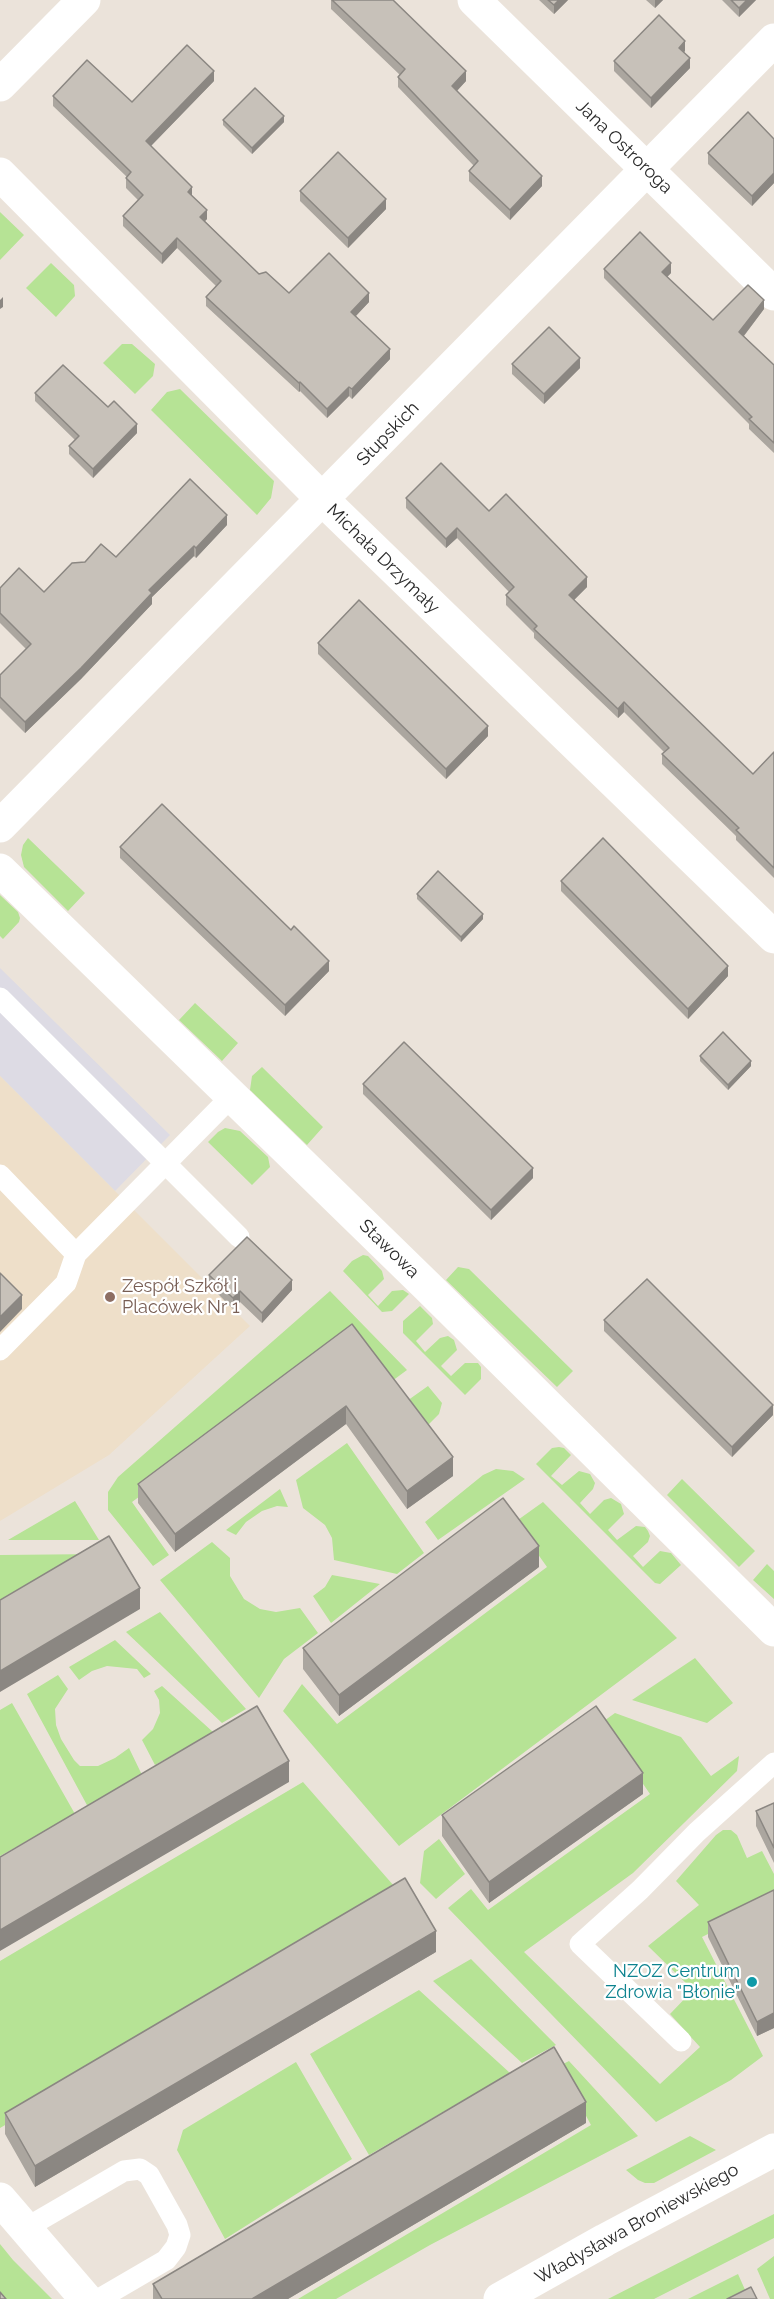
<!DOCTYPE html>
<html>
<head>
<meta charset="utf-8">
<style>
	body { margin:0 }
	canvas { display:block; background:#ebe3da }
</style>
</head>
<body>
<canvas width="774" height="2299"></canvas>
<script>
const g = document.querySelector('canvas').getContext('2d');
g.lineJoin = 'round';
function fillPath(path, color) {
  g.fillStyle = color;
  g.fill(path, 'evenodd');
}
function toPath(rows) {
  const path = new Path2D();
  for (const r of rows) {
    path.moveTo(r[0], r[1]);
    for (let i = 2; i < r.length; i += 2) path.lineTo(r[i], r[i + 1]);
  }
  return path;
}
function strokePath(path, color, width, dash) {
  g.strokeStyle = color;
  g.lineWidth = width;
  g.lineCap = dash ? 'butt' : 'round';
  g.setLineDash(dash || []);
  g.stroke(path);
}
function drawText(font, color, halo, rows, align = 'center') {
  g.font = font + ' Raleway,sans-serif';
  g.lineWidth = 4.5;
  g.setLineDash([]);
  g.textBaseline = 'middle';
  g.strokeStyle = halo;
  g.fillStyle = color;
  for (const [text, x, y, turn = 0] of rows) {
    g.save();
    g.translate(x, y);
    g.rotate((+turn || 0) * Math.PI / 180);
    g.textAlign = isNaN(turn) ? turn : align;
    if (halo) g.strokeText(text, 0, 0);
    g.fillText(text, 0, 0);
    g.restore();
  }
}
const industrial = toPath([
	[0,968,170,1135,115,1191,0,1076]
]);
const education = toPath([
	[0,1076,250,1326,109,1455,0,1521]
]);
const green = toPath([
	[0,212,24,235,0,260],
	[51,263,74,285,75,296,56,317,26,288],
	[122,344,132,344,155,364,153,376,135,394,103,363],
	[180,389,274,481,271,498,257,515,151,410,167,392],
	[28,838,85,893,68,911,24,867,21,855,23,845],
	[0,895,18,912,20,918,19,922,3,939,0,936],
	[195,1003,238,1043,222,1061,179,1020],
	[262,1067,323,1127,307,1145,250,1090,252,1076],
	[225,1128,240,1131,268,1157,270,1167,252,1185,208,1142,218,1132],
	[363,1255,368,1256,382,1271,384,1279,368,1295,378,1306,392,1291,403,1290,409,1294,392,1311,382,1312,343,1271,352,1261],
	[458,1267,469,1269,573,1371,557,1387,446,1280],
	[330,1291,407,1370,388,1384,352,1339,132,1502,169,1555,153,1566,108,1510,108,1492,118,1477],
	[420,1306,432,1318,433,1324,416,1341,425,1352,440,1338,448,1336,454,1340,457,1350,441,1366,451,1376,465,1363,478,1363,481,1367,481,1379,465,1395,403,1333,403,1321],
	[428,1386,442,1403,439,1414,429,1424,375,1460,359,1435],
	[347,1443,424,1553,397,1574,334,1560,332,1538,325,1525,303,1508,296,1480],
	[559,1447,564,1448,571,1455,551,1476,562,1485,579,1471,590,1474,595,1483,593,1489,580,1503,590,1514,604,1500,611,1498,621,1504,624,1514,608,1530,617,1540,636,1526,645,1527,648,1531,650,1536,648,1542,633,1556,643,1567,660,1551,671,1553,681,1565,660,1584,655,1583,536,1464,552,1448],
	[496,1469,513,1471,525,1479,438,1540,425,1522,483,1475],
	[682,1479,755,1551,739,1567,667,1495],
	[280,1489,288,1507,277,1506,262,1511,246,1522,236,1535,226,1530],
	[75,1501,99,1540,8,1540],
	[543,1502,677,1638,399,1846,283,1711,302,1684,337,1724,547,1567,515,1522],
	[212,1542,230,1558,230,1576,244,1599,260,1609,276,1612,300,1608,318,1633,284,1659,259,1698,160,1580],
	[101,1554,0,1614,0,1555],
	[767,1564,774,1571,774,1599,753,1580],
	[332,1575,380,1584,331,1623,313,1596,325,1587],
	[160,1612,246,1709,222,1723,126,1632],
	[115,1640,151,1674,144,1678,137,1669,107,1666,92,1671,79,1680,69,1667],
	[695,1658,733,1703,707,1723,632,1700],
	[58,1675,68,1689,55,1709,56,1725,61,1739,74,1760,80,1766,98,1766,115,1758,129,1748,142,1775,88,1807,27,1694],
	[162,1686,213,1732,155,1765,142,1740,153,1729,160,1713,159,1700,154,1691],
	[12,1703,75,1814,0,1856,0,1710],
	[615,1713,681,1737,711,1776,739,1756,737,1771,633,1873,524,1952,660,2084,700,2047,670,2014,693,1990,648,1946,699,1905,676,1881,716,1835,723,1830,731,1830,737,1835,747,1858,762,1851,774,1874,774,1901,702,1937,763,2056,731,2080,656,2122,448,1908,471,1889,488,1910,650,1794,601,1723],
	[303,1782,401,1894,0,2128,0,1961],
	[439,1839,465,1874,436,1899,420,1883,424,1851],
	[471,1959,556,2045,522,2063,433,1981],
	[419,1990,510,2073,369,2155,310,2054],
	[569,2061,638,2136,430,2245,336,2299,298,2299,591,2125,559,2066],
	[296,2062,352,2159,225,2239,177,2150,183,2130],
	[690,2136,716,2150,654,2183,645,2183,638,2180,626,2170],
	[774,2214,774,2238,654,2299,608,2299],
	[0,2244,13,2260,52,2299,0,2299],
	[774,2256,774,2299,770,2299,757,2269],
	[738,2274,746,2292,732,2299,688,2299]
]);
const service = toPath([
	[0,998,239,1237],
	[0,1175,76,1254,232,1096],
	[0,1350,66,1283,76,1254],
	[681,2041,580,1944,640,1890,697,1832,774,1763],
	[26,2228,124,2171,140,2169,149,2175,177,2225,180,2235,176,2247,166,2260,99,2299]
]);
const minor = toPath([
	[474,0,774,294],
	[0,85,84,0],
	[0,174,323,500,774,937],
	[0,826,774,40],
	[0,2199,86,2299]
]);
const tertiary = toPath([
	[0,870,428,1287,774,1630],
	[500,2299,605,2240,774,2150]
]);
const wall = toPath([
	[331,0,393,0,466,81,457,91,542,186,510,220,469,181,469,171,474,166,398,87,398,77,400,75,331,9],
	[539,0,568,0,554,14],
	[646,0,663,0,655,8],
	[722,0,756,0,739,17],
	[685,51,684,52,690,68,651,108,614,71,614,61],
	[214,81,151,146,192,196,207,219,205,221,259,274,289,293,369,302,356,316,390,359,352,399,349,396,327,418,300,391,299,392,206,306,206,297,216,286,177,248,162,264,123,226,123,216,138,200,126,188,126,178,127,177,53,106,53,96,132,102],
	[223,120,284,122,252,154,223,125],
	[774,139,774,183,752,206,708,164,708,153],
	[300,191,386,209,348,248,300,201],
	[604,269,671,273,667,277,713,320,764,309,744,336,774,365,774,453,749,429,749,424,604,278],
	[512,364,580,368,544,404,512,374],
	[35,393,137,433,93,478,69,454,69,446,75,440,35,401],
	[406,498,489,511,587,587,574,600,753,774,774,752,774,878,736,840,736,836,662,764,662,754,664,752,624,712,618,718,534,638,534,633,506,605,506,595,509,592,457,538,446,548,406,508],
	[227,525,196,558,194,556,152,597,152,604,81,679,25,733,0,708,0,675,26,649,0,623,0,588,44,592,85,562,116,557],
	[318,643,488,736,446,779,318,654],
	[120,847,329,971,285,1016,120,858],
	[561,881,728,976,688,1019,561,891],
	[417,894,483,919,461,942,417,899],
	[700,1056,751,1066,728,1090,700,1061],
	[363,1084,533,1178,491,1220,363,1094],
	[209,1275,292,1290,262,1323,240,1302,233,1309,209,1285],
	[604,1320,773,1415,732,1457,604,1331],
	[352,1324,453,1476,407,1509,346,1424,175,1552,138,1503,138,1484],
	[539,1567,339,1716,303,1669,303,1648],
	[643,1794,489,1903,442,1836,442,1815],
	[774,1803,774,1863,756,1826,756,1811],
	[774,1890,774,2028,757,2036,708,1937,708,1922],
	[436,1952,35,2187,5,2134,5,2113],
	[586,2123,288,2299,153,2299,153,2284]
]);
const shadedWall = toPath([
	[559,0,568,0,554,14,554,5],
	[655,0,663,0,655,8],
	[747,0,756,0,739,17,739,8],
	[685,41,685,51,679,58,679,48],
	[690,58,690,68,651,108,651,98],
	[214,71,214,81,146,151,146,141],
	[466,71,466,81,452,96,452,86],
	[284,116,284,122,252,154,252,148],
	[774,173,774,183,752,206,752,196],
	[542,176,542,186,510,220,510,210],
	[192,187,192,197,188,192],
	[386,199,386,209,348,248,348,238],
	[207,210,207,219,200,226,200,217],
	[177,238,177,248,162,264,162,254],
	[671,263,671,273,662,282,662,272],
	[369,293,369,302,351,321,351,312],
	[3,297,3,307,0,309,0,300],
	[764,300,764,309,739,342,739,332],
	[390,349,390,359,352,399,352,389],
	[580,358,580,368,544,404,544,394],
	[300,382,300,391,299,392,299,383],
	[349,387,349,396,327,418,327,409],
	[137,424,137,433,93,478,93,469],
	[227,515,227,525,196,558,196,548],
	[457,528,457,538,446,548,446,539],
	[194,546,194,556,152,597,152,604,81,679,25,733,25,722,149,590],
	[587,577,587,587,569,605,569,595],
	[624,702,624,712,618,718,618,709],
	[488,726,488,736,446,779,446,769],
	[483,914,483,919,461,942,461,937],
	[329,961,329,971,285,1016,285,1005],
	[728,966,728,976,688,1019,688,1009],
	[751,1061,751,1066,728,1090,728,1085],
	[533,1168,533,1178,491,1220,491,1210],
	[292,1280,292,1290,262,1323,262,1313],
	[240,1291,240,1302,233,1309,233,1298],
	[22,1295,22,1309,0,1332,0,1317],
	[773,1405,773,1415,732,1457,732,1447],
	[346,1406,346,1424,175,1552,175,1534],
	[453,1457,453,1476,407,1509,407,1491],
	[539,1546,539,1567,339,1716,339,1695],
	[140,1588,140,1609,0,1692,0,1671],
	[289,1761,289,1782,0,1951,0,1930],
	[643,1773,643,1794,489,1903,489,1882],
	[436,1931,436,1952,35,2187,35,2166],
	[774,2013,774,2028,757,2036,757,2022],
	[586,2102,586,2123,288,2299,252,2299]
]);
const building = toPath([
	[332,0,393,0,466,71,452,86,542,176,510,210,469,171,478,161,398,77,405,69,332,0],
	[548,0,559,0,554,5,548,0],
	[731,0,747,0,739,8,731,0],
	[659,15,685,41,679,48,690,58,651,98,614,61,659,15],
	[187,45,214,71,146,141,192,187,188,192,207,210,200,217,259,274,266,272,289,293,329,253,369,293,351,312,390,349,352,389,349,387,327,409,300,382,299,383,206,297,221,281,177,238,162,254,123,216,143,195,126,178,131,172,53,96,87,60,132,102,187,45],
	[255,88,284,116,252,148,223,120,255,88],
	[748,112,774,139,774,173,752,196,708,153,748,112],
	[338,152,386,199,348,238,300,191,338,152],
	[640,232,671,263,662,272,713,320,748,285,764,300,739,332,774,365,774,443,749,419,752,417,604,269,640,232],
	[549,327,580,358,544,394,512,364,549,327],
	[63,365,108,407,114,401,137,424,93,469,69,446,79,436,35,393,63,365],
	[441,463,489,511,506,494,587,577,569,595,753,774,774,752,774,868,736,830,739,828,662,754,669,748,624,702,618,709,534,629,537,626,506,595,514,587,457,528,446,539,406,498,441,463],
	[190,479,227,515,196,548,194,546,149,590,152,593,81,668,25,722,0,697,0,675,31,644,0,613,0,588,19,568,44,592,72,563,85,562,101,544,116,557,190,479],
	[359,600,488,726,446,769,318,643,359,600],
	[162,804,291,930,294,926,329,961,285,1005,120,847,162,804],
	[603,838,728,966,688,1009,561,881,603,838],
	[438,871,483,914,461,937,417,894,438,871],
	[723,1032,751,1061,728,1085,700,1056,723,1032],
	[404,1042,533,1168,491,1210,363,1084,404,1042],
	[247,1237,292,1280,262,1313,240,1291,233,1298,209,1275,247,1237],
	[0,1273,22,1295,0,1317,0,1273],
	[647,1279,773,1405,732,1447,604,1320,647,1279],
	[352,1324,453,1457,407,1491,346,1406,175,1534,138,1484,352,1324],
	[503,1498,539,1546,339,1695,303,1648,503,1498],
	[109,1536,140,1588,0,1671,0,1600,109,1536],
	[257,1706,289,1761,0,1930,0,1857,257,1706],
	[596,1706,643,1773,489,1882,442,1815,596,1706],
	[774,1803,774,1848,756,1811,774,1803],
	[405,1878,436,1931,35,2166,5,2113,405,1878],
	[774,1890,774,2013,757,2022,708,1922,774,1890],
	[554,2047,586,2102,252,2299,162,2299,153,2284,554,2047],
	[751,2287,757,2299,727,2299,751,2287],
	[0,2292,6,2299,0,2299,0,2292]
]);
const markers = [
	[110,1297,6,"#8d6e63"],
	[752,1982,6,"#0f9aa8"]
];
const streetNames = [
	["Jana Ostroroga",624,147,44],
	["Słupskich",388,434,-46],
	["Michała Drzymały",383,559,44],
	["Stawowa",389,1249,44],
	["Władysława Broniewskiego",637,2224,-29]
];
const educationNames = [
	["Zespół Szkół i",122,1287],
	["Placówek Nr 1",122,1308]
];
const cultureNames = [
	["NZOZ Centrum",740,1972],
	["Zdrowia \"Błonie\"",740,1993]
];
fillPath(industrial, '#dddbe4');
fillPath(education, '#eedfc9');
fillPath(green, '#b6e395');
strokePath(service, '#fff', 21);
strokePath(minor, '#fff', 33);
strokePath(tertiary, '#fff', 33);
fillPath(wall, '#aba69f');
fillPath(shadedWall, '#8b8782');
fillPath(building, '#c7c1b9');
strokePath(building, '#8b8782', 1.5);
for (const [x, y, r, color] of markers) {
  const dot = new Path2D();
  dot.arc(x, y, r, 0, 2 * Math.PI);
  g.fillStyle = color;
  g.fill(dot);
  strokePath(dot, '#fff', 2);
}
drawText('18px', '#292929', '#fff', streetNames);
drawText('18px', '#785e54', '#fff', educationNames, 'left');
drawText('18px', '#0d838f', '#fff', cultureNames, 'right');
</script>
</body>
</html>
